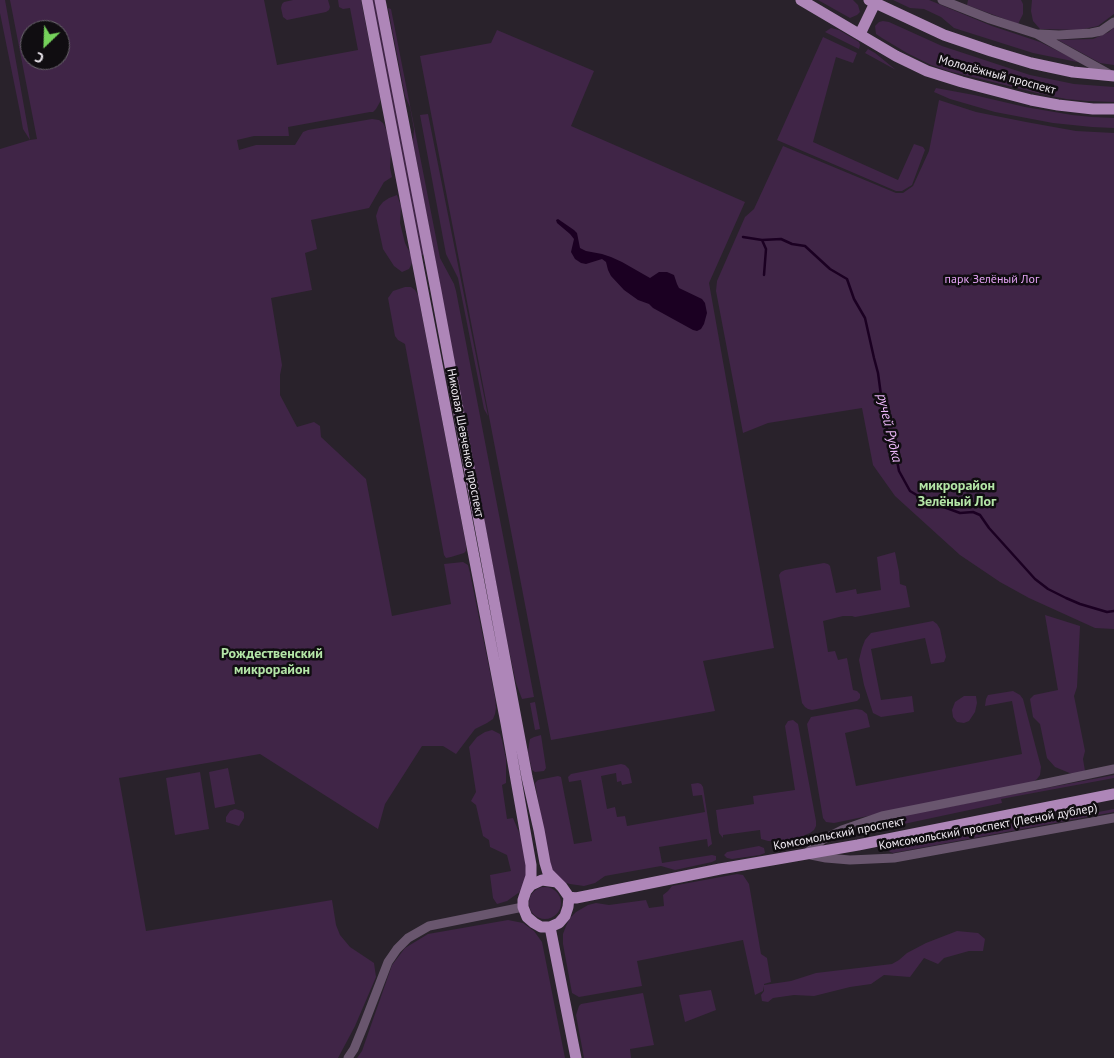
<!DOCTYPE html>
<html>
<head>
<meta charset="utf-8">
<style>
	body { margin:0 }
	#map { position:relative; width:1114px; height:1058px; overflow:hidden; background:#29222b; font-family:"PT Sans",sans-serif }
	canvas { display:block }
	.north { position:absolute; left:20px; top:20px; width:50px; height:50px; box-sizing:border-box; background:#100d11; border:1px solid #69656b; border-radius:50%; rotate:204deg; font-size:14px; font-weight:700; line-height:20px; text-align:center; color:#efeaf1 }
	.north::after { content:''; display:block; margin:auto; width:18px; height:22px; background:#75d25b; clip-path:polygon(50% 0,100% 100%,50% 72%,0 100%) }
</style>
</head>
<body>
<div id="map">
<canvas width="1114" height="1058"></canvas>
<div class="north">С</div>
</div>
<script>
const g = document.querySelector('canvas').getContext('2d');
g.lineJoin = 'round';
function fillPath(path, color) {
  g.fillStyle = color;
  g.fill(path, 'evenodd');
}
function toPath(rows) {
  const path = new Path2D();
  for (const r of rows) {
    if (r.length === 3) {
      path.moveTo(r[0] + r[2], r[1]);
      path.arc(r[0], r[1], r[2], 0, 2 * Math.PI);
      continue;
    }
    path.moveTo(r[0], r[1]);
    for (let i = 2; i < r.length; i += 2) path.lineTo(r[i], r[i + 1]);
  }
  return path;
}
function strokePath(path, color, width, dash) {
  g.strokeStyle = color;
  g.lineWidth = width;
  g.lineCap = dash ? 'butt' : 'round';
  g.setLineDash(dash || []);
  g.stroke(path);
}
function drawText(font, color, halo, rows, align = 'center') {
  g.font = font + ' "PT Sans",sans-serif';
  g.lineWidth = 5;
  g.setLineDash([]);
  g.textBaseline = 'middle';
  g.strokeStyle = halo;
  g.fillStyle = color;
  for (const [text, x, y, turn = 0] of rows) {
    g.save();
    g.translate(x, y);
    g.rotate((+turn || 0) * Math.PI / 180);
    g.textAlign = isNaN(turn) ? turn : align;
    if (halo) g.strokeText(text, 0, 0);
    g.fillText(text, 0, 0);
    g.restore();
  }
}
const green = toPath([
	[0,0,5,0,30,140,37,139,10,0,264,0,277,65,358,50,350,8,343,9,339,7,338,0,361,0,380,97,380,102,376,109,373,112,370,112,288,127,289,136,254,136,237,140,239,150,256,145,295,145,303,132,308,130,372,119,379,120,383,123,386,129,391,151,390,168,392,177,384,182,369,208,311,220,317,249,305,253,312,290,271,298,282,365,280,375,280,395,297,427,314,422,320,426,321,437,366,479,392,616,451,604,444,564,463,562,468,565,470,573,495,697,496,708,495,714,493,719,487,723,475,729,456,754,443,746,422,746,385,804,378,829,260,754,119,778,146,931,332,900,336,925,340,935,350,947,374,963,376,977,355,1026,338,1058,0,1058,0,149,30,140,23,129,20,112,0,13],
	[30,30,60,30,60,60,30,60],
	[293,0,328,0,330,7,329,10,326,12,287,20,283,17,281,8,282,4,284,2],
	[372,0,375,0,424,254,422,255,421,255],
	[818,0,853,0,858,5,860,12,857,15,850,18],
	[893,0,929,0,992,26,1040,42,1082,63,1033,53,954,28,941,17,924,9,910,8],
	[968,0,1021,0,1023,4,1023,14,1018,24,967,5],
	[1032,0,1114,0,1114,14,1098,26,1079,30,1040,29,1033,21,1031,11],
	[388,8,391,9,440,258,454,284,456,291,534,697,522,699,516,683,507,641,413,142,414,129,410,107,405,96],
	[883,21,889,22,942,46,1030,75,1074,84,1114,87,1114,102,1087,101,1066,99,1037,93,948,71,931,65,907,53,882,38,876,34,875,26,879,22],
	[1114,27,1114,65,1100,63,1058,40,1093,39,1109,32],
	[831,28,839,30,859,42,860,45,859,49,825,32],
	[497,30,594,71,571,126,745,202,709,283,774,648,703,661,715,711,551,740,420,56,491,43],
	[823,37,857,53,853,63,836,57,813,142,898,180,914,144,923,147,925,150,912,185,902,191,896,191,777,140],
	[868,49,875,53,896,70,865,53],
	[936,88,974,95,1025,107,1072,115,1092,117,1114,118,1114,128,1092,127,1053,123,995,112,950,99,934,92],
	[939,100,976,112,1026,122,1076,131,1114,133,1114,629,1095,628,1029,598,1000,582,960,555,895,496,873,465,862,408,768,423,743,433,716,291,717,281,745,217,754,209,783,146,896,193,903,193,913,186,929,151],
	[428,114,488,416,484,409,458,278,446,254,420,115],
	[397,195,401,206,400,223,405,243,411,255,412,263,409,269,402,272,394,266,383,249,376,216,379,207,383,202,389,198],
	[405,287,411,287,415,290,418,295,466,545,466,551,464,553,451,557,446,558,444,555,405,344,398,340,395,336,388,298,393,291],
	[895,552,899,572,900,584,906,586,910,607,855,617,852,616,843,616,823,621,828,652,835,651,838,660,847,658,853,690,857,691,860,694,860,698,857,701,812,710,808,709,805,707,802,703,779,575,781,572,785,570,824,563,828,564,830,566,836,593,856,589,857,594,881,590,877,557],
	[1045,615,1080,626,1077,687,1074,696,1085,751,1083,759,1085,771,1072,774,1055,767,1047,758,1040,724,1033,717,1030,699,1034,695,1058,690],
	[933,621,937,624,940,629,946,657,944,662,931,664,925,638,871,649,881,700,912,696,914,712,881,717,873,713,864,685,859,660,862,648,865,640,871,633],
	[1013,691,1020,695,1023,699,1041,767,1040,775,1037,779,1033,782,834,823,826,822,823,818,807,724,811,717,856,709,862,710,867,714,870,727,845,733,856,786,1022,754,1012,701,985,706,986,699,988,695],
	[964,696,976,696,977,703,975,712,969,721,964,723,957,722,953,717,952,710,955,702],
	[535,702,540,729,535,730,530,703],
	[793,720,798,724,816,821,816,826,814,830,810,833,788,842,768,841,761,839,760,830,723,835,723,838,719,833,716,810,754,804,753,796,795,790,785,726,788,721],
	[492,730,500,734,502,740,506,759,506,783,502,785,507,819,513,818,521,837,525,857,527,878,521,891,507,901,497,904,493,898,490,875,511,871,507,855,490,847,489,840,483,836,476,805,471,801,476,792,469,747,477,737,485,732],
	[541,735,546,768,544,771,535,772,532,770,528,753,529,744,530,739,534,737],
	[621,764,625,765,629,769,632,783,622,785,621,781,617,782,616,773,601,776,607,809,615,807,617,817,625,816,627,826,705,812,702,795,693,796,691,784,698,783,701,784,703,787,712,844,708,847,707,839,659,847,662,863,712,855,716,856,716,860,712,862,675,870,661,866,616,874,605,876,595,883,584,886,570,884,563,882,553,872,548,856,535,783,538,780,558,776,561,777,574,844,592,841,581,780,569,782,568,777,571,774],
	[228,768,235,804,215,808,209,772],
	[200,772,209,829,175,835,166,778],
	[1114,775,1114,778,1001,799,1002,803,885,828,881,826,885,819],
	[235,809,242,811,244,813,244,818,239,826,226,822,226,817,230,811],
	[1114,809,1114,812,893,853,890,852,888,850,891,846,1023,821,1025,826],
	[759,846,764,848,765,853,760,855,732,859,727,858,724,855,727,852],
	[737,874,743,875,749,884,761,954,767,958,771,982,764,984,764,985,791,981,816,973,892,964,899,960,907,953,926,943,957,931,978,933,985,939,983,951,969,951,944,958,938,964,924,958,910,977,884,975,871,984,850,987,814,996,794,995,773,998,768,1002,762,1001,761,995,764,991,764,986,763,991,755,995,743,940,637,961,642,986,579,997,572,993,563,944,563,934,566,926,570,918,576,912,588,905,596,903,609,905,646,900,649,908,664,906,663,895,668,891,672,886],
	[545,903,16],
	[508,920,523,923,534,931,542,942,565,1058,357,1058,362,1051,392,965,405,948,428,934],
	[711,990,716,1010,685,1022,679,995],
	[643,993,654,1045,630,1049,631,1058,584,1058,576,1015,579,1006,581,1004]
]);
const water = toPath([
	[558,219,574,230,577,233,580,248,586,251,602,254,611,257,622,262,650,278,659,272,667,272,674,275,677,284,679,288,702,299,705,303,707,313,704,324,701,329,697,331,693,330,653,308,649,304,638,300,624,290,611,276,608,270,606,262,602,259,586,264,581,263,575,259,571,252,574,239,570,234,557,223,556,220]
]);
const stream = toPath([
	[743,237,762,240,781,239,792,244,805,246,830,269,847,279,854,299,865,318,874,358,878,373,883,410,890,444,896,455,899,471,910,491,925,500,960,513,973,512,980,515,989,528,1035,579,1048,589,1066,598,1080,604,1107,612,1114,611],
	[762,240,766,249,764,275]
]);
const minor = toPath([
	[942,0,990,19,1037,34,1111,75],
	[1040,34,1059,35,1091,33,1101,31,1114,22],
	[806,854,822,840,842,830,882,816,1047,783,1114,769],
	[811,855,826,858,850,860,894,858,1114,818],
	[348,1058,354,1049,363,1027,388,962,397,949,408,938,429,926,523,907]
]);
const major = toPath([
	[367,0,506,723,531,865,531,876,526,891],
	[380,0,436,291,527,777,539,830,545,863,548,873,562,887,569,897,568,907,565,916,559,923,550,927,541,927,534,923,527,917,523,907,523,900,526,891,531,885,542,880,557,882],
	[801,0,896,56,927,71,962,82,1031,100,1058,105,1093,109,1114,109],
	[869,0,944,35,991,51,1031,63,1073,72,1114,76],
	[860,34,875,3],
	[569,897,576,898,720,869,858,845,1114,794],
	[550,927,576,1058]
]);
const streetNames = [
	["Молодёжный проспект",997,75,15],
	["Николая Шевченко проспект",465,443,79],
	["Комсомольский проспект (Лесной дублер)",988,827,-10],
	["Комсомольский проспект",839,834,-11]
];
const parkNames = [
	["парк Зелёный Лог",992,280]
];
const waterNames = [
	["ручей Рудка",889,428,77]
];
const neighbourhoodNames = [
	["микрорайон",957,486],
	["Зелёный Лог",957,502],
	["Рождественский",272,654],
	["микрорайон",272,670]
];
fillPath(green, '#402547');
fillPath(water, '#1b0022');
strokePath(stream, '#1b0022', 2.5);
strokePath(minor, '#69566e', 9);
strokePath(major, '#ae86b8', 11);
drawText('12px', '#efeaf1', '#100d11', streetNames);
drawText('12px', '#e4a3f4', '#100d11', parkNames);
drawText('italic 14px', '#ecb8f9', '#100d11', waterNames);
drawText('bold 14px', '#b4e6a7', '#100d11', neighbourhoodNames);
</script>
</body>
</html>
